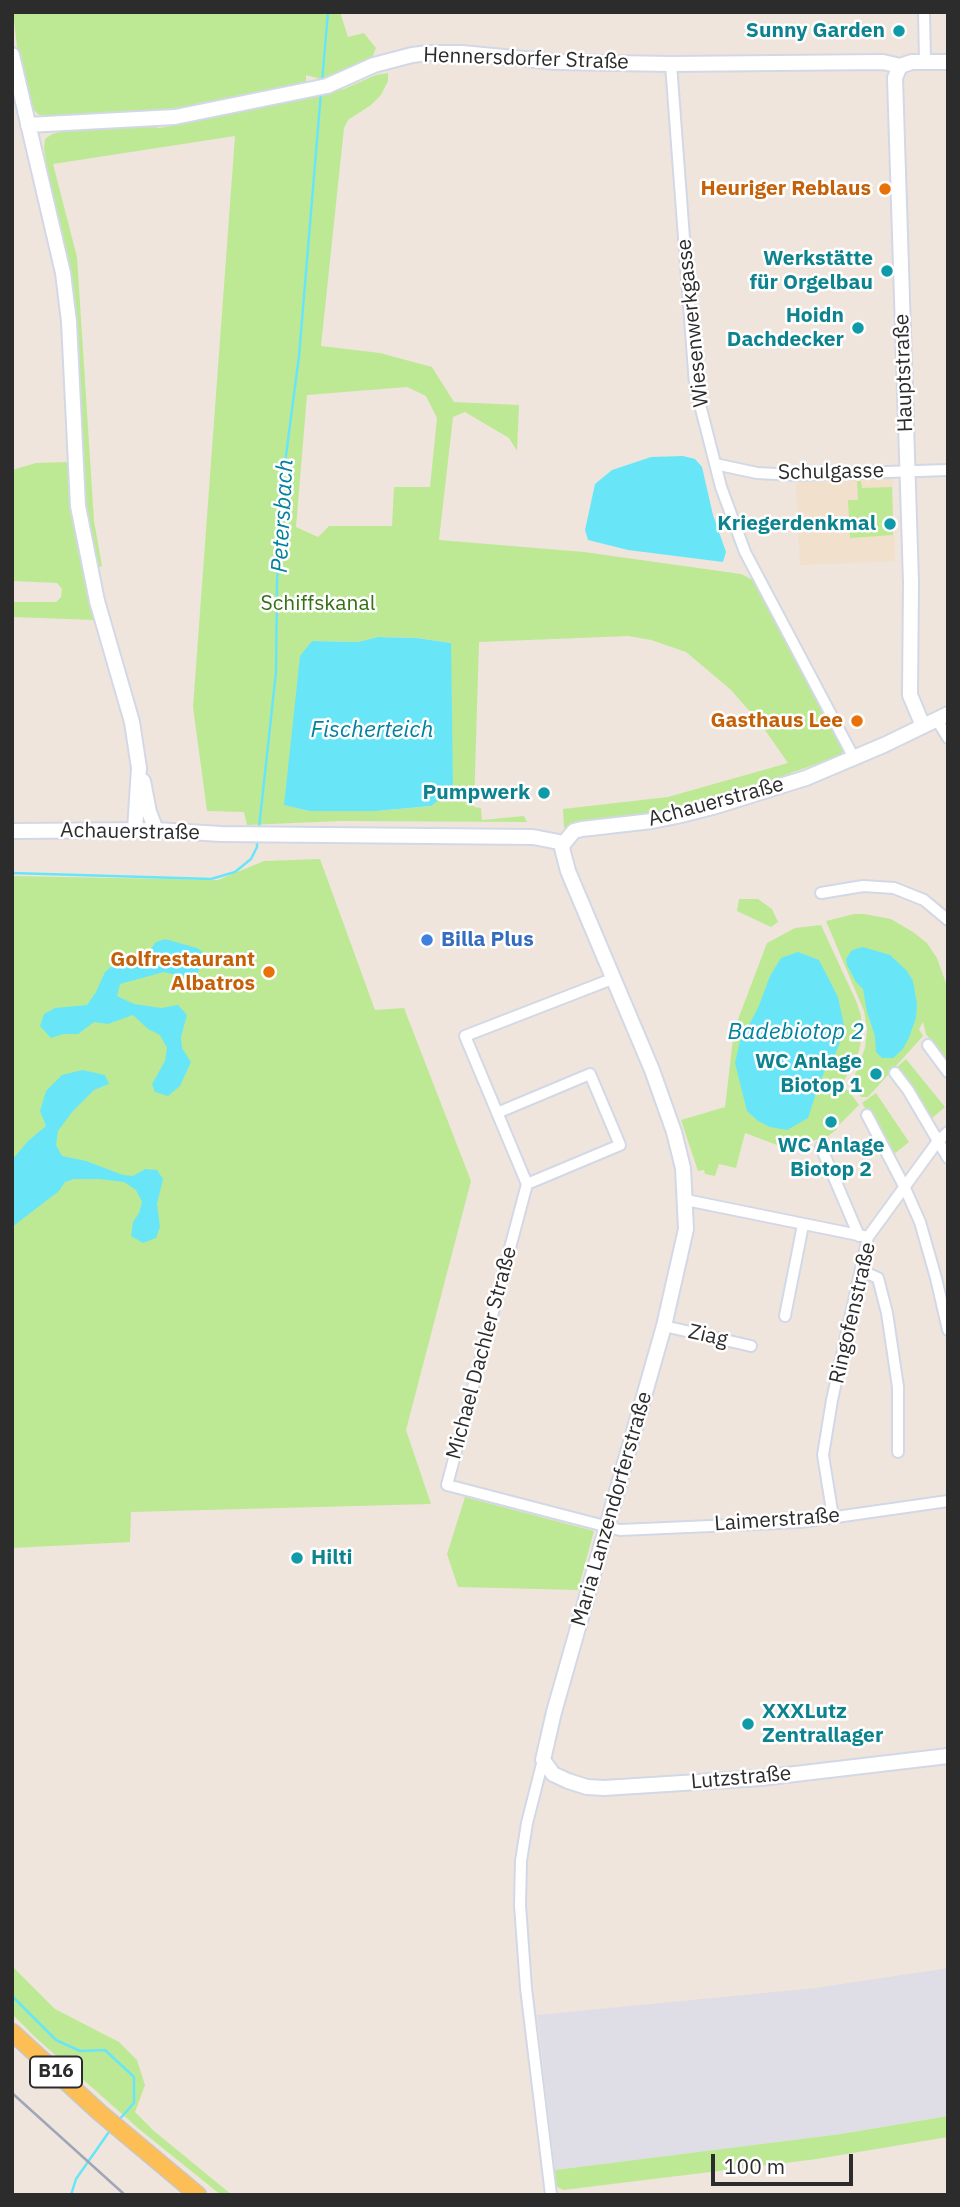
<!DOCTYPE html>
<html>
<head>
<meta charset="utf-8">
<style>
	body { margin:0 }
	#map { position:relative; width:960px; height:2207px; overflow:hidden; background:#efe5dd; font-family:"IBM Plex Sans",sans-serif }
	canvas { display:block }
	.frame { position:absolute; inset:0; border:14px solid #2c2c2c; pointer-events:none }
	.scale { position:absolute; left:711px; top:2154px; width:142px; height:32px; box-sizing:border-box; border:4px solid #2c2c2c; border-top:0; padding-left:9px; font-size:21px; line-height:24px; white-space:nowrap; color:#2c2c2c; -webkit-text-stroke:5px #fff; paint-order:stroke }
</style>
</head>
<body>
<div id="map">
<canvas width="960" height="2207"></canvas>
<div class="frame"></div>
<div class="scale">100 m</div>
</div>
<script>
const g = document.querySelector('canvas').getContext('2d');
g.lineJoin = 'round';
function fillPath(path, color) {
  g.fillStyle = color;
  g.fill(path, 'evenodd');
}
function toPath(rows) {
  const path = new Path2D();
  for (const r of rows) {
    path.moveTo(r[0], r[1]);
    for (let i = 2; i < r.length; i += 2) path.lineTo(r[i], r[i + 1]);
  }
  return path;
}
function strokePath(path, color, width, dash) {
  g.strokeStyle = color;
  g.lineWidth = width;
  g.lineCap = dash ? 'butt' : 'round';
  g.setLineDash(dash || []);
  g.stroke(path);
}
function drawText(font, color, halo, rows, align = 'center') {
  g.font = font + ' "IBM Plex Sans",sans-serif';
  g.lineWidth = 5;
  g.setLineDash([]);
  g.textBaseline = 'middle';
  g.strokeStyle = halo;
  g.fillStyle = color;
  for (const [text, x, y, turn = 0] of rows) {
    g.save();
    g.translate(x, y);
    g.rotate((+turn || 0) * Math.PI / 180);
    g.textAlign = isNaN(turn) ? turn : align;
    if (halo) g.strokeText(text, 0, 0);
    g.fillText(text, 0, 0);
    g.restore();
  }
}
const industrial = toPath([
	[948,1968,948,2116,841,2134,555,2170,537,2015,815,1988]
]);
const education = toPath([
	[892,477,895,561,800,565,796,482]
]);
const green = toPath([
	[13,12,340,12,348,37,364,33,376,48,371,60,328,81,306,75,306,86,245,99,120,115,39,115,29,105,19,64],
	[388,73,388,81,381,95,371,105,348,120,344,128,321,346,380,353,432,367,454,402,519,405,517,451,509,438,465,412,453,417,439,540,584,552,741,574,753,580,758,585,843,751,841,755,738,792,695,803,623,818,579,822,564,828,563,809,668,797,788,763,760,723,730,689,686,652,651,640,628,636,479,642,474,807,481,808,482,820,524,816,527,822,342,821,247,825,244,812,207,811,193,707,235,136,53,164,77,257,94,521,102,566,94,569,85,524,67,262,46,162,44,148,45,139,52,134,73,129,149,126,160,128,344,89,376,75],
	[407,387,426,396,437,418,430,487,394,487,392,526,329,526,318,537,296,527,307,395],
	[378,637,417,638,451,643,431,806,376,811,309,811,285,805,312,641,358,642],
	[69,462,94,620,12,617,12,602,56,602,61,597,62,589,57,583,12,581,12,470,36,463],
	[857,481,861,481,862,488,892,487,893,520,887,521,888,528,893,528,893,535,850,538,848,500,858,500],
	[320,859,375,1010,404,1008,471,1181,406,1430,431,1504,131,1512,130,1542,12,1548,12,876,218,880,264,861],
	[739,899,758,899,772,909,778,922,771,927,737,911],
	[854,914,864,914,891,919,913,932,927,943,937,958,948,989,948,1061,926,1034,923,1022,919,1029,923,1036,868,1097,861,1097,851,1085,865,1048,867,1029,864,1011,826,921],
	[821,925,857,1003,861,1016,862,1035,859,1051,853,1066,841,1085,842,1088,848,1090,859,1105,839,1125,835,1125,837,1129,827,1137,785,1148,745,1133,736,1168,719,1164,715,1176,705,1174,704,1170,698,1171,681,1120,725,1107,734,1030,767,943,795,928],
	[906,1059,945,1107,931,1119,896,1068],
	[876,1093,909,1142,894,1154,862,1103],
	[465,1497,594,1531,578,1590,458,1587,447,1554],
	[12,1966,55,2009,119,2042,137,2060,145,2085,135,2112,154,2131,232,2195,221,2195,139,2129,36,2038,12,2014],
	[948,2116,948,2137,817,2159,563,2190,556,2186,555,2170,841,2134]
]);
const water = toPath([
	[683,456,695,459,702,467,713,515,726,552,723,562,628,550,588,540,585,530,595,484,612,470,651,457],
	[378,637,417,638,451,643,453,789,431,806,376,811,309,811,284,805,300,656,312,641,358,642],
	[165,939,197,948,203,952,203,962,197,974,180,976,164,972,120,984,117,996,134,1004,161,1008,178,1005,187,1015,181,1037,182,1048,191,1062,180,1086,168,1096,155,1092,152,1084,165,1061,167,1048,160,1035,148,1029,133,1015,108,1024,94,1022,78,1034,63,1034,51,1038,40,1026,44,1014,55,1008,87,1005,96,992,105,972,112,966,134,964,144,957,156,942],
	[863,947,890,955,907,971,913,981,917,1004,916,1018,908,1040,902,1050,893,1058,882,1058,876,1052,875,1036,867,1012,863,989,856,982,847,965,846,959,852,950],
	[798,952,819,960,838,997,845,1030,834,1057,825,1070,819,1084,808,1118,787,1130,770,1127,758,1121,747,1111,735,1063,740,1041,758,1008,770,976,781,958],
	[82,1070,105,1075,109,1084,94,1090,72,1112,58,1131,56,1145,62,1156,86,1161,123,1175,133,1176,145,1169,157,1170,163,1179,157,1204,160,1227,156,1238,143,1243,131,1236,133,1222,139,1213,142,1202,136,1190,124,1182,99,1179,74,1179,65,1182,59,1191,12,1227,12,1160,28,1141,46,1126,40,1111,46,1091,62,1075]
]);
const stream = toPath([
	[322,82,328,12],
	[259,828,276,672,277,582,282,486,299,356,321,92],
	[12,873,211,879,235,872,251,859,257,847,257,838],
	[12,1996,56,2040,80,2051,105,2050,134,2077,134,2103,118,2121],
	[71,2195,76,2179,111,2129]
]);
const street = toPath([
	[924,12,925,61],
	[671,64,695,385,721,487,745,552,854,758],
	[715,464,757,473,796,475,948,470],
	[937,720,948,738],
	[821,893,863,886,894,888,924,900,948,920],
	[612,979,465,1036,527,1184,447,1485,620,1530,801,1522,948,1501],
	[928,1045,948,1072],
	[895,1073,908,1090,948,1158],
	[497,1113,590,1074,620,1145,527,1184],
	[867,1115,904,1186,920,1222,936,1278,948,1330],
	[821,1147,859,1236],
	[686,1200,868,1237],
	[862,1271,878,1278,887,1313,898,1387,898,1452],
	[785,1316,803,1225],
	[664,1326,751,1346],
	[833,1517,823,1455,832,1400,868,1237,938,1141,948,1132],
	[543,1760,527,1823,521,1861,520,1905,526,1988,551,2195]
]);
const secondary = toPath([
	[12,55,63,273,69,322,78,506,97,601,132,722,139,768,135,830],
	[900,66,895,78,911,582,910,695,923,726],
	[28,125,175,117,327,86,374,65,412,55,429,53,462,53,556,62,671,64,883,62,900,66,912,62,948,62],
	[143,781,149,812,156,830],
	[12,831,156,830,221,834,533,837,564,843],
	[564,843,562,848,568,871,652,1070,674,1132,683,1168,686,1229,664,1326,554,1712,543,1760,553,1774,568,1781,587,1787,604,1788,761,1778,948,1756],
	[564,843,574,831,582,829,652,821,677,816,713,807,806,778,884,745,948,714]
]);
const primary = toPath([
	[12,2032,99,2112,198,2195]
]);
const rail = toPath([
	[12,2093,125,2195]
]);
const markers = [
	[899,31,7,"#0f9aa8"],
	[885,189,7,"#e8710a"],
	[887,271,7,"#0f9aa8"],
	[858,328,7,"#0f9aa8"],
	[890,524,7,"#0f9aa8"],
	[857,721,7,"#e8710a"],
	[544,793,7,"#0f9aa8"],
	[427,940,7,"#3f7fe0"],
	[269,972,7,"#e8710a"],
	[876,1074,7,"#0f9aa8"],
	[831,1122,7,"#0f9aa8"],
	[297,1558,7,"#0f9aa8"],
	[748,1724,7,"#0f9aa8"]
];
const shields = [
	[56,2072,52]
];
const shieldNames = [
	["B16",56,2072]
];
const cultureNames = [
	["Sunny Garden",885,31],
	["Werkstätte",873,259],
	["für Orgelbau",873,283],
	["Hoidn",844,316],
	["Dachdecker",844,340],
	["Kriegerdenkmal",876,524],
	["Pumpwerk",530,793],
	["WC Anlage",862,1062],
	["Biotop 1",862,1086],
	["WC Anlage",831,1146,"center"],
	["Biotop 2",831,1170,"center"],
	["Hilti",311,1558,"left"],
	["XXXLutz",762,1712,"left"],
	["Zentrallager",762,1736,"left"]
];
const streetNames = [
	["Hennersdorfer Straße",526,59,2],
	["Wiesenwerkgasse",693,323,-96],
	["Hauptstraße",904,373,-92],
	["Schulgasse",831,472,-1],
	["Achauerstraße",716,802,-15],
	["Achauerstraße",130,832,1],
	["Ringofenstraße",853,1313,-77],
	["Ziag",708,1336,13],
	["Michael Dachler Straße",482,1353,-75],
	["Maria Lanzendorferstraße",612,1509,-74],
	["Laimerstraße",777,1520,-4],
	["Lutzstraße",741,1778,-5]
];
const foodNames = [
	["Heuriger Reblaus",871,189],
	["Gasthaus Lee",843,721],
	["Golfrestaurant",255,960],
	["Albatros",255,984]
];
const parkNames = [
	["Schiffskanal",318,604]
];
const shopNames = [
	["Billa Plus",441,940]
];
const waterNames = [
	["Petersbach",283,516,-87],
	["Fischerteich",372,730],
	["Badebiotop 2",796,1032]
];
fillPath(industrial, '#dfdee7');
fillPath(education, '#f1e0cb');
fillPath(green, '#bde995');
fillPath(water, '#68e6f8');
strokePath(stream, '#68e6f8', 2.5);
strokePath(street, '#d2d8e5', 14);
strokePath(secondary, '#d2d8e5', 18);
strokePath(primary, '#c8c8c8', 19);
strokePath(street, '#fff', 10);
strokePath(secondary, '#fff', 14);
strokePath(primary, '#fcbe55', 16);
strokePath(rail, '#9fa6b8', 2.5);
for (const [x, y, r, color] of markers) {
  const dot = new Path2D();
  dot.arc(x, y, r, 0, 2 * Math.PI);
  g.fillStyle = color;
  g.fill(dot);
  strokePath(dot, '#fff', 2.5);
}
for (const [x, y, w] of shields) {
  const box = new Path2D();
  box.roundRect(x - w / 2, y - 15.5, w, 31, 5);
  g.fillStyle = '#fff';
  g.fill(box);
  strokePath(box, '#2c2c2c', 2);
}
drawText('bold 19px', '#2c2c2c', null, shieldNames);
drawText('bold 21px', '#0d838f', '#fff', cultureNames, 'right');
drawText('21px', '#2c2c2c', '#fff', streetNames);
drawText('bold 21px', '#c56008', '#fff', foodNames, 'right');
drawText('21px', '#347015', '#fff', parkNames);
drawText('bold 21px', '#366cbe', '#fff', shopNames, 'left');
drawText('italic 23px', '#0381a1', '#fff', waterNames);
</script>
</body>
</html>
